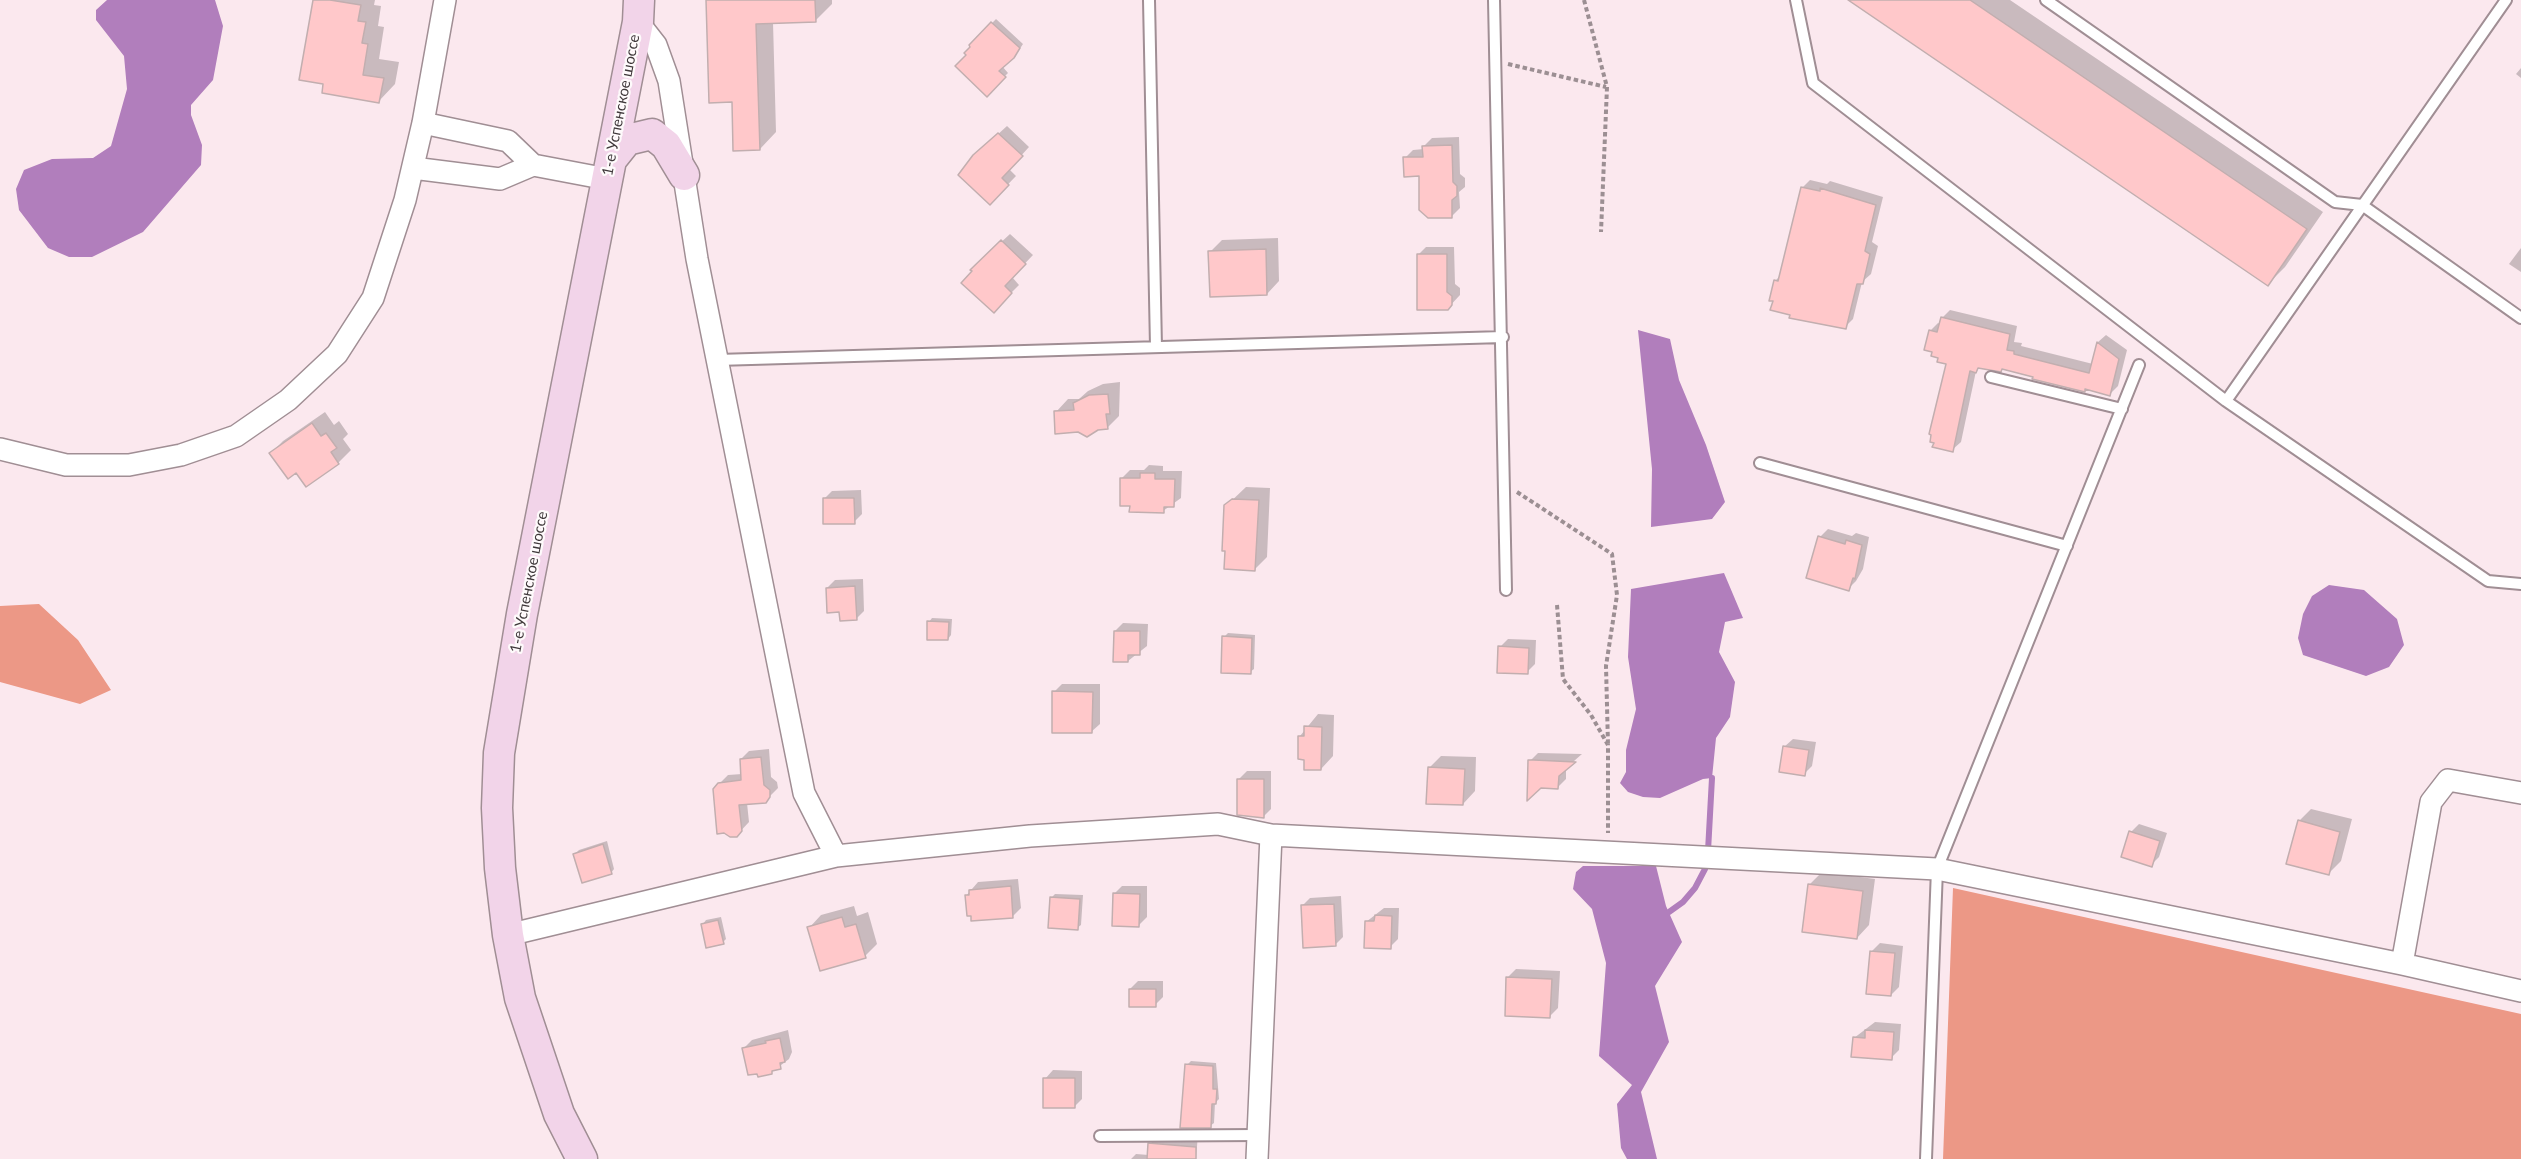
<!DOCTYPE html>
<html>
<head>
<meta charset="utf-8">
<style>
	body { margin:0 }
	canvas { display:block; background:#fbe8ee }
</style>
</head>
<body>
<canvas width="2521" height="1159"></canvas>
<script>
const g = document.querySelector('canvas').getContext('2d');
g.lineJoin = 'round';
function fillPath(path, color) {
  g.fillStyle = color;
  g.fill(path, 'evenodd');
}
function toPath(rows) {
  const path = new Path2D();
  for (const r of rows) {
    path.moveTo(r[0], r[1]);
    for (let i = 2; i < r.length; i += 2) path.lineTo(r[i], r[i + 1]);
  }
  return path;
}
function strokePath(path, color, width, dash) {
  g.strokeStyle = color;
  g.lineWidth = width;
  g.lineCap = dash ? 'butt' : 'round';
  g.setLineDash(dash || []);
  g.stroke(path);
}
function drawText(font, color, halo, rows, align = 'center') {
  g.font = font + ' Lato,sans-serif';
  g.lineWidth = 4.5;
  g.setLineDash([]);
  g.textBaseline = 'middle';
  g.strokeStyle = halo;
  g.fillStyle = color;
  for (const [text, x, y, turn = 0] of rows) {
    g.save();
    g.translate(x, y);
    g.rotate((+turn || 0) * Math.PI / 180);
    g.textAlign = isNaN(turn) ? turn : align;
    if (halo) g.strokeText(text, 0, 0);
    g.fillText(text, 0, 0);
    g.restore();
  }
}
const forest = toPath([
	[39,604,78,640,111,690,80,704,0,682,0,606],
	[1953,888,2521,1014,2521,1159,1943,1159]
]);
const water = toPath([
	[107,0,215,0,223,26,213,80,191,105,191,115,202,145,201,165,143,232,92,257,69,257,48,248,19,210,16,189,24,170,52,159,93,158,111,146,127,89,124,56,96,20,96,10],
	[1638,330,1670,339,1679,380,1706,445,1725,502,1712,519,1651,527,1652,469],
	[1724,573,1743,618,1725,622,1719,652,1735,682,1730,717,1716,738,1712,778,1703,779,1660,798,1643,797,1628,792,1620,783,1626,772,1626,750,1636,709,1628,657,1631,589],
	[2329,585,2364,590,2397,619,2404,645,2389,667,2366,676,2303,655,2298,638,2303,614,2312,596],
	[1583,866,1656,866,1666,906,1682,942,1655,986,1669,1042,1641,1092,1657,1159,1627,1159,1621,1148,1617,1104,1632,1085,1599,1056,1606,963,1592,909,1573,889,1576,872]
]);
const shadow = toPath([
	[314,0,375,0,374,5,381,6,378,26,384,27,379,59,399,62,395,84,379,101,325,83],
	[707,0,832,0,832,4,815,21,773,22,776,132,760,149,733,101],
	[1850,0,2010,0,2323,212,2285,267,2268,284],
	[996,19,1023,44,1017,53,1002,66,1008,73,987,94,968,55,972,47,971,45],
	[2521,68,2521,78,2516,74],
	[1007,126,1029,147,1009,169,1016,176,990,203,974,156],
	[1459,137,1460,174,1465,178,1465,187,1459,192,1460,208,1452,216,1405,158,1413,150,1424,149,1424,146,1432,138],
	[1810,180,1827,184,1830,181,1883,197,1872,242,1878,246,1871,274,1862,282,1853,319,1845,327,1791,314,1775,281,1781,275,1802,188],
	[1010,234,1033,255,1012,277,1019,285,993,311,972,269],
	[1278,238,1279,281,1267,294,1210,252,1222,240],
	[1426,247,1454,247,1455,284,1460,288,1460,295,1447,309,1418,255],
	[2521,248,2521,272,2509,264],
	[1950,310,2017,326,2014,342,2022,343,2021,346,2093,364,2098,342,2106,335,2127,350,2118,386,2110,394,2087,388,2084,391,2003,368,1980,367,1976,371,1961,442,1952,450,1935,441,1933,434,1948,363,1940,357,1930,331,1938,323,1940,324,1942,318],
	[1120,382,1119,416,1107,428,1056,412,1068,399,1079,399,1088,391,1103,384],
	[325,412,334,425,339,421,348,434,343,439,351,450,338,463,306,485,297,471,271,453,283,441],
	[1149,465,1163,466,1163,471,1182,471,1181,498,1163,511,1131,505,1122,478,1130,470,1144,470],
	[1246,487,1270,488,1267,557,1255,569,1226,506],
	[861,490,862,514,854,522,824,499,832,491],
	[1828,529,1852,536,1856,533,1869,537,1863,569,1856,581,1848,589,1820,537],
	[863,579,864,611,856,619,841,611,827,588,835,580],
	[932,618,952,619,951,635,948,639,929,622],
	[1123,623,1148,624,1147,646,1128,661,1115,631],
	[1228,633,1255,635,1254,669,1250,672,1224,637],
	[1508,639,1536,640,1535,664,1527,672,1500,647],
	[1062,684,1100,684,1100,724,1091,732,1054,692],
	[1318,714,1334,715,1333,756,1321,769,1305,758,1300,736],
	[1793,739,1816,742,1812,766,1804,774,1784,747],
	[769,749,771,777,777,782,778,788,765,801,747,803,749,822,736,836,719,784,728,775,742,774,741,759,749,751],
	[1538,753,1582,754,1566,768,1566,779,1558,787,1530,761],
	[1441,756,1476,757,1475,791,1463,804,1429,768],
	[1247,771,1271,771,1271,809,1263,817,1239,779],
	[2311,809,2352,819,2341,861,2328,874,2299,821],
	[2139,824,2167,833,2159,857,2151,865,2131,832],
	[607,841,614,869,611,873,575,854,579,850],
	[1822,872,1875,879,1869,925,1857,938,1810,884],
	[1018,879,1021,908,1013,916,966,896,978,882],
	[1122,886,1147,886,1147,917,1139,925,1114,894],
	[1055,894,1083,895,1081,925,1077,928,1052,897],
	[1341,896,1343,937,1335,945,1302,906,1310,898],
	[854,906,857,916,868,912,877,944,865,956,809,928,821,915],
	[1384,908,1399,908,1398,939,1390,947,1366,922],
	[721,917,726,939,723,942,703,924,706,920],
	[1880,943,1903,946,1899,987,1891,995,1872,951],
	[1516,969,1560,971,1558,1008,1550,1016,1508,977],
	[1138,981,1163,981,1163,997,1155,1005,1130,989],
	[1875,1022,1901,1024,1899,1050,1891,1058,1854,1038],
	[788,1030,792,1052,789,1059,772,1072,758,1072,744,1048,752,1040],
	[1191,1061,1216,1063,1219,1099,1215,1103,1214,1123,1210,1126,1187,1065],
	[1053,1070,1082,1071,1082,1099,1074,1107,1045,1079],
	[1162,1132,1198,1134,1196,1159,1131,1159,1136,1154,1149,1155,1150,1144]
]);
const stream = toPath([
	[1708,851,1712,778],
	[1669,912,1683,902,1695,888,1705,869]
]);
const building = toPath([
	[313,0,330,0,361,5,358,21,366,22,362,43,368,44,363,75,384,78,379,103,322,93,323,84,299,80,313,0],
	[706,0,815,0,816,22,756,24,760,150,733,151,732,102,709,103,706,0],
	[1848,0,1970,0,2307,229,2268,286,1848,0],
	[991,22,1020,48,1014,58,999,71,1006,77,987,97,955,66,966,55,964,53,970,47,969,45,991,22],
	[998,133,1023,156,1002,178,1009,185,990,205,958,175,973,155,998,133],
	[1452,145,1453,182,1457,186,1457,196,1452,200,1452,218,1428,218,1419,210,1419,176,1404,177,1403,157,1423,157,1422,146,1452,145],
	[1801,187,1820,191,1820,188,1876,205,1865,251,1870,254,1863,284,1857,284,1846,329,1789,318,1790,315,1770,310,1773,301,1769,301,1774,280,1778,281,1801,187],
	[1001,240,1026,264,1005,286,1012,293,994,313,961,283,972,271,970,270,1001,240],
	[1266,249,1267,295,1210,297,1208,251,1266,249],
	[1417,254,1447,254,1447,292,1452,296,1452,305,1448,310,1417,310,1417,254],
	[1941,317,2010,334,2007,350,2014,351,2014,354,2089,373,2097,342,2119,359,2110,396,2085,389,2085,392,2032,379,2033,377,2002,369,2001,372,1978,368,1976,373,1970,371,1953,452,1932,447,1934,443,1930,442,1931,435,1929,434,1946,364,1937,362,1938,358,1931,356,1932,352,1924,350,1929,330,1937,332,1941,317],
	[1108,394,1110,414,1106,414,1108,429,1098,430,1087,437,1078,432,1055,434,1054,411,1074,410,1073,403,1089,395,1108,394],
	[312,423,321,436,326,433,337,448,331,452,339,464,306,487,296,473,288,479,269,453,312,423],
	[1140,473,1155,473,1155,479,1175,479,1174,507,1164,507,1164,513,1129,512,1130,506,1120,506,1120,478,1140,478,1140,473],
	[823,498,854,498,855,524,823,524,823,498],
	[1232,499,1259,500,1255,571,1224,569,1225,551,1222,551,1224,505,1232,499],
	[1818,536,1845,544,1846,540,1862,545,1855,579,1853,578,1849,591,1806,578,1818,536],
	[855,586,857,620,840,621,839,612,827,613,826,588,855,586],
	[927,621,949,622,948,640,927,640,927,621],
	[1114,631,1140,631,1140,655,1128,655,1128,662,1113,662,1114,631],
	[1222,636,1252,638,1251,674,1221,673,1222,636],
	[1498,646,1529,648,1528,674,1497,673,1498,646],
	[1052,691,1093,692,1092,733,1052,733,1052,691],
	[1304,726,1322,727,1321,770,1304,770,1304,760,1298,759,1298,736,1304,736,1304,726],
	[1783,746,1809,750,1805,776,1779,772,1783,746],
	[761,757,764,785,770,790,770,797,766,803,739,805,742,831,737,837,730,837,724,833,717,834,713,789,718,783,741,780,740,759,761,757],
	[1528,760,1534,760,1576,762,1559,776,1558,789,1541,788,1527,801,1528,760],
	[1428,767,1465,769,1463,805,1426,804,1428,767],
	[1237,779,1264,779,1264,818,1237,815,1237,779],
	[2298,820,2340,832,2329,875,2286,864,2298,820],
	[2129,831,2160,841,2152,867,2121,857,2129,831],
	[603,844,612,874,582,883,573,854,603,844],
	[1808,884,1863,891,1857,939,1802,932,1808,884],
	[1011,886,1013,918,971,921,971,916,967,916,965,895,969,895,969,890,1011,886],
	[1113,893,1140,894,1139,927,1112,926,1113,893],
	[1050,897,1080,899,1078,930,1048,928,1050,897],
	[1334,904,1336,946,1303,948,1301,905,1334,904],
	[1375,915,1392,916,1391,949,1364,948,1365,921,1374,921,1375,915],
	[842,917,845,927,856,924,866,958,820,971,807,927,842,917],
	[718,920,724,944,706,948,701,924,718,920],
	[1870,951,1895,953,1891,996,1866,994,1870,951],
	[1506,977,1552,979,1550,1018,1505,1016,1506,977],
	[1129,989,1156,989,1156,1007,1129,1007,1129,989],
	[1865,1030,1894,1032,1892,1060,1851,1057,1853,1037,1865,1038,1865,1030],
	[780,1038,785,1062,780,1063,781,1069,772,1071,772,1074,758,1077,757,1074,748,1075,742,1048,766,1043,765,1041,780,1038],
	[1185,1064,1213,1066,1213,1089,1217,1089,1216,1104,1212,1104,1211,1128,1180,1128,1185,1064],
	[1043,1078,1075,1078,1075,1108,1043,1108,1043,1078],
	[1148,1143,1196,1147,1196,1159,1147,1159,1148,1143]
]);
const path = toPath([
	[1584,0,1607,87,1601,232],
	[1508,64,1606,87],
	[1517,492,1612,554,1617,595,1606,666,1608,745],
	[1557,605,1563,679,1591,715,1608,745,1608,833]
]);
const lane = toPath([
	[1149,0,1156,347],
	[1494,0,1506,590],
	[1796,0,1813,83,2226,401,2488,581,2521,584],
	[2046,0,2335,202,2362,205,2521,318],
	[717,360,1503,337],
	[1991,377,2122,409],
	[2226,401,2506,0],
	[1760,463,2067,546],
	[1100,1136,1258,1135],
	[1926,1159,1937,869,2139,365]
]);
const street = toPath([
	[638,22,656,45,669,81,697,259,804,793,836,856],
	[423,123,508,141,533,165,607,179],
	[413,168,500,179,533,165],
	[0,449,66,465,129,465,181,455,236,436,288,400,337,354,373,298,405,200,423,123,445,0],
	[1271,835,1937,869,2402,964,2521,991],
	[508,935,836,856,1030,836,1218,824,1271,835,1257,1159],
	[2402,964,2431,802,2448,780,2521,793]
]);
const secondary = toPath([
	[611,160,627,140,652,134,666,145,684,175],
	[582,1159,559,1114,520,998,508,935,500,868,497,808,499,753,522,614,638,22,639,0]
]);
const streetNames = [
	["1-е Успенское шоссе",621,105,-79],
	["1-е Успенское шоссе",529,582,-79]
];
fillPath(forest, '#ec9886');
fillPath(water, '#b17ebc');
fillPath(shadow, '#0003');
strokePath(stream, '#b17ebc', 6);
fillPath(building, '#ffc8ca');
strokePath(building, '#c2aeaf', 1.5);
strokePath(lane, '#a08e94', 14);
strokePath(street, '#a08e94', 24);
strokePath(secondary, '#a08e94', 33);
strokePath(path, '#9c8f93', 4, [4.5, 3]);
strokePath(lane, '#fff', 10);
strokePath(street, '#fff', 21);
strokePath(secondary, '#f2d4e9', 30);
drawText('15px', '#3f383a', '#fefafb', streetNames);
</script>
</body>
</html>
